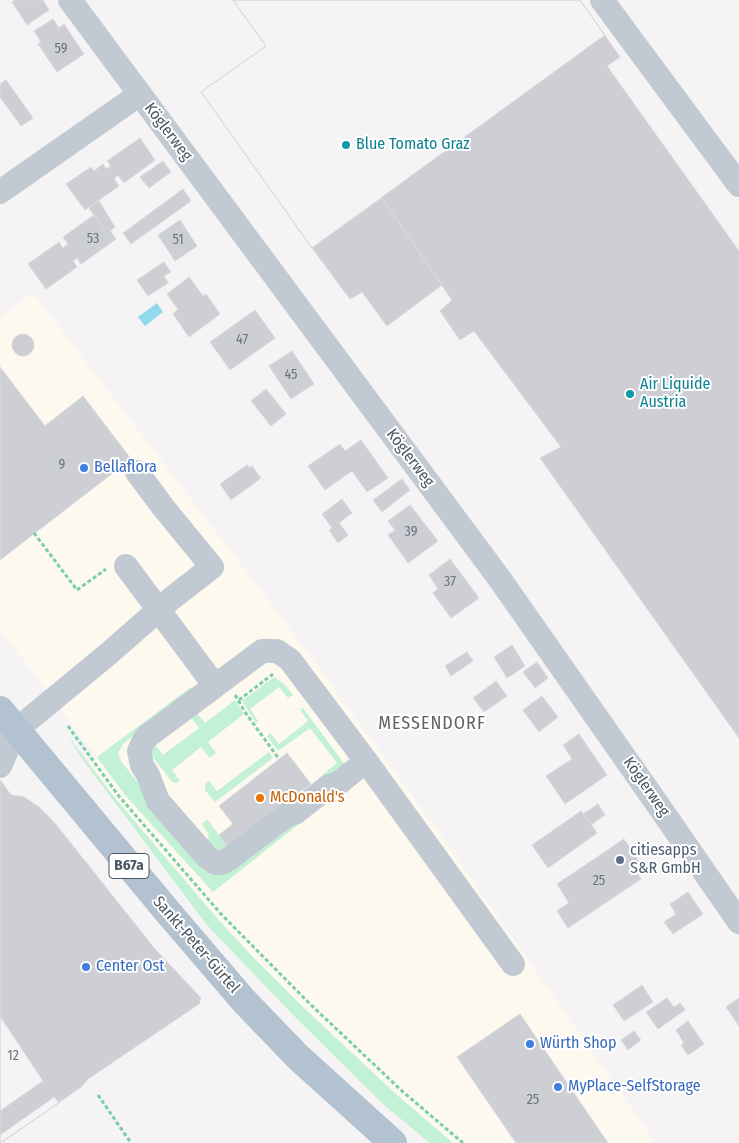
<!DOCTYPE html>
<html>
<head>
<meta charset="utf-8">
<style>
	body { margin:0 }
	canvas { display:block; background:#f5f3f3 }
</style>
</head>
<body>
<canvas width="739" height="1143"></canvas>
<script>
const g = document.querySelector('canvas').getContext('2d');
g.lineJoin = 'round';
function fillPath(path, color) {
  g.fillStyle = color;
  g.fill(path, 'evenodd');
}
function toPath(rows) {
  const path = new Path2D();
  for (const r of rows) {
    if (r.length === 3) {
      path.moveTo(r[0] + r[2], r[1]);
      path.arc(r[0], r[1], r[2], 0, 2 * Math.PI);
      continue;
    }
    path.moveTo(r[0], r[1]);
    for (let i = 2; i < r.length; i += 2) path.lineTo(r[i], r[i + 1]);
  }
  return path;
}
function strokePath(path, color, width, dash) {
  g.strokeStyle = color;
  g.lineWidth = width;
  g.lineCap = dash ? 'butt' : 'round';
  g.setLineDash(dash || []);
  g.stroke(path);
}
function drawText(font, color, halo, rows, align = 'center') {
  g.font = font + ' "Fira Sans Condensed",sans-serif';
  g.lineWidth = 4;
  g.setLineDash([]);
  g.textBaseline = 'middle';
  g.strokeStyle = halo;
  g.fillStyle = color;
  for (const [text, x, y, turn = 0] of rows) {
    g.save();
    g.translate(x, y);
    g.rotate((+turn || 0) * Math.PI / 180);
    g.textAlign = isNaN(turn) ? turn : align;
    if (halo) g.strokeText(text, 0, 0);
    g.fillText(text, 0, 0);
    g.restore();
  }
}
const commercial = toPath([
	[33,293,282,618,437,830,654,1140,650,1143,453,1143,397,1095,304,1008,251,955,216,917,115,798,89,763,97,757,0,629,0,318]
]);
const green = toPath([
	[274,677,283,683,293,695,288,698,279,687,250,709,258,721,256,723,242,701],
	[191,687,193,689,123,744,118,753,121,761,160,811,209,866,356,779,213,892,125,795,97,757],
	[235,700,244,714,208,742,216,753,210,758,201,747,172,770,180,781,176,783,172,782,149,752,154,744,163,755,199,728,190,716,196,712,205,723],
	[303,708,348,769,321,781,319,778,337,763,310,728,278,751,267,736,270,733,279,744,308,721,300,710],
	[68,736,115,798,216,917,251,955,304,1008,397,1095,453,1143,430,1143,385,1106,294,1016,207,925,80,756],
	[269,752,273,758,215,802,205,790,205,784,209,781,217,791],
	[207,819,228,847,223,856,209,849,208,833,202,824]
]);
const water = toPath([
	[157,303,163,312,145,326,138,317]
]);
const building = toPath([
	[15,0,43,0,49,10,27,25,12,2,15,0],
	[233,0,580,0,620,57,607,66,739,251,739,738,540,458,561,447,474,331,460,340,440,311,452,300,382,198,312,248,201,92,266,46,233,0],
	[233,0,580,0,605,35,312,248,201,92,266,46,233,0],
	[53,19,59,28,64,24,84,54,57,72,38,44,41,42,34,31,53,19],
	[6,80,33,118,21,126,0,97,0,84,6,80],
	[140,138,155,160,124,183,118,175,114,179,119,186,85,210,66,184,91,167,94,171,103,164,106,169,111,166,107,161,140,138],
	[163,161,171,172,149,188,140,177,163,161],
	[183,189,191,201,131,244,123,233,183,189],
	[382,198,442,285,387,326,362,292,350,299,312,248,382,198],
	[99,201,115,227,110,231,107,227,105,229,89,208,99,201],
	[94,215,105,229,107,227,116,239,81,264,77,258,73,261,77,267,46,289,28,264,59,242,63,248,68,244,63,237,94,215],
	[180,220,197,246,175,261,158,235,180,220],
	[164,262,171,272,164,276,168,283,148,296,137,280,164,262],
	[189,277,203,296,206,294,220,314,189,337,173,314,178,309,167,294,189,277],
	[255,310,275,338,230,370,210,342,255,310],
	[23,345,11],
	[292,351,314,384,291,399,269,366,292,351],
	[0,367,45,426,83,396,131,459,0,560,0,367],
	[266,389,286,414,271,426,251,401,266,389],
	[361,440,388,478,367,492,352,471,325,490,308,466,340,444,345,451,361,440],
	[247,465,249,468,252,466,261,478,231,500,220,484,247,465],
	[402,479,410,490,382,512,373,500,402,479],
	[342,499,352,513,339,523,348,535,338,543,329,530,332,528,322,514,342,499],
	[410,505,438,541,408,563,388,535,395,530,388,521,410,505],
	[450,559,479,598,451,618,433,593,438,589,429,575,450,559],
	[512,645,525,666,507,678,494,657,512,645],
	[467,652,473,661,451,676,445,666,467,652],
	[537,662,548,678,535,688,523,672,537,662],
	[496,681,507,696,484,712,473,698,496,681],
	[542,696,558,717,539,732,523,710,542,696],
	[579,734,607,775,565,804,546,776,572,759,563,745,579,734],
	[287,753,311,784,228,847,219,835,233,824,219,806,287,753],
	[0,780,11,795,24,797,39,807,54,822,155,949,201,998,199,1004,88,1079,81,1087,1,1143,0,1143,0,780],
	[598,804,605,815,591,825,583,814,598,804],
	[581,811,597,833,548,868,532,845,581,811],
	[624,839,640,863,634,867,641,879,568,928,557,911,569,903,557,884,624,839],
	[688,892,703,914,673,934,664,922,676,914,670,904,688,892],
	[642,985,653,1002,624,1021,613,1005,642,985],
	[667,998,674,1007,680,1003,685,1010,658,1029,646,1012,667,998],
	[739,998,739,1026,726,1007,739,998],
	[520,1014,608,1143,516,1143,457,1057,520,1014],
	[0,1016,43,1081,0,1111,0,1016],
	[688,1021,704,1044,688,1055,681,1045,684,1043,676,1030,688,1021],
	[634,1031,641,1040,628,1050,621,1040,634,1031],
	[54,1097,59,1103,0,1143,0,1135,54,1097]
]);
const path = toPath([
	[34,533,77,590,106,569],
	[235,695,245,712,279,759],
	[239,700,273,674],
	[68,726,118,795,221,914,309,1003,402,1091,463,1143],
	[98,1095,131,1143]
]);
const minor = toPath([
	[70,0,499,578,658,805,739,922],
	[602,0,739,185],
	[0,192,140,94],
	[126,566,215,686,262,651,277,651,290,660,366,761,513,964],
	[215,686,145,738,139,751,142,765,148,775,158,801,207,857,216,863,222,863,229,859,287,815,296,812,329,786,339,783,366,761],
	[0,736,16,730,107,655,171,599,212,567,163,507,137,472],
	[0,766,16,730]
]);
const major = toPath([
	[0,710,167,911,244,1001,298,1057,393,1143]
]);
const markers = [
	[346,145,5,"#0f9aa8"],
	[630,394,5,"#0f9aa8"],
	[84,468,5,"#3f7fe0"],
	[260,798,5,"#e8710a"],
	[620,860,5,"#5c6f8a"],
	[86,967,5,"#3f7fe0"],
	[530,1044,5,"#3f7fe0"],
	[558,1087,5,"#3f7fe0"]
];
const numberNames = [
	["59",61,49],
	["53",93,239],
	["51",178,240],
	["47",242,340],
	["45",291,375],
	["9",62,465],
	["39",411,532],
	["37",450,582],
	["25",599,881],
	["12",13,1056],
	["25",533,1100]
];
const shields = [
	[129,866,40]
];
const shieldNames = [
	["B67a",129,866]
];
const streetNames = [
	["Köglerweg",168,132,53],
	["Köglerweg",410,458,53],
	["Köglerweg",646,787,55],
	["Sankt-Peter-Gürtel",196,945,49]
];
const cultureNames = [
	["Blue Tomato Graz",356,145],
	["Air Liquide",640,385],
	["Austria",640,403]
];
const shopNames = [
	["Bellaflora",94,468],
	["Center Ost",96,967],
	["Würth Shop",540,1044],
	["MyPlace-SelfStorage",568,1087]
];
const foodNames = [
	["McDonald's",270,798]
];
const serviceNames = [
	["citiesapps",630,851],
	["S&R GmbH",630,869]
];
const neighbourhoodNames = [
	["MESSENDORF",432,724]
];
fillPath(commercial, '#fdf9ef');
fillPath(green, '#c3f1d5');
fillPath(water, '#90daee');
fillPath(building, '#cdcfd5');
strokePath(building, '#d7d9de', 1);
strokePath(path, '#7ad0a6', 3, [4, 2.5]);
strokePath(minor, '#c1cad2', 24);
strokePath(major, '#b3c2d1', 28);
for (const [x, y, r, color] of markers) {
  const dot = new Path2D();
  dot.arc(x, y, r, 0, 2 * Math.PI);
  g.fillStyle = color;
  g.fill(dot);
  strokePath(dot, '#fff', 2);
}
drawText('14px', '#6b747e', null, numberNames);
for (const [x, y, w] of shields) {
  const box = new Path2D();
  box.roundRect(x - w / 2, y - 12.5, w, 25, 4);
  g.fillStyle = '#fff';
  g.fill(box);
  strokePath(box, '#4a5661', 1);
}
drawText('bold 15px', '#4a5661', null, shieldNames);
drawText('16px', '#4a5661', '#fff', streetNames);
drawText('16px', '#0d838f', '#fff', cultureNames, 'left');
drawText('16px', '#366cbe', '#fff', shopNames, 'left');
drawText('16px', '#c56008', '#fff', foodNames, 'left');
drawText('16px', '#4e5e75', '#fff', serviceNames, 'left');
g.letterSpacing = '1px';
drawText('18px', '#5f6368', '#fff', neighbourhoodNames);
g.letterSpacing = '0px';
</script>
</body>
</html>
